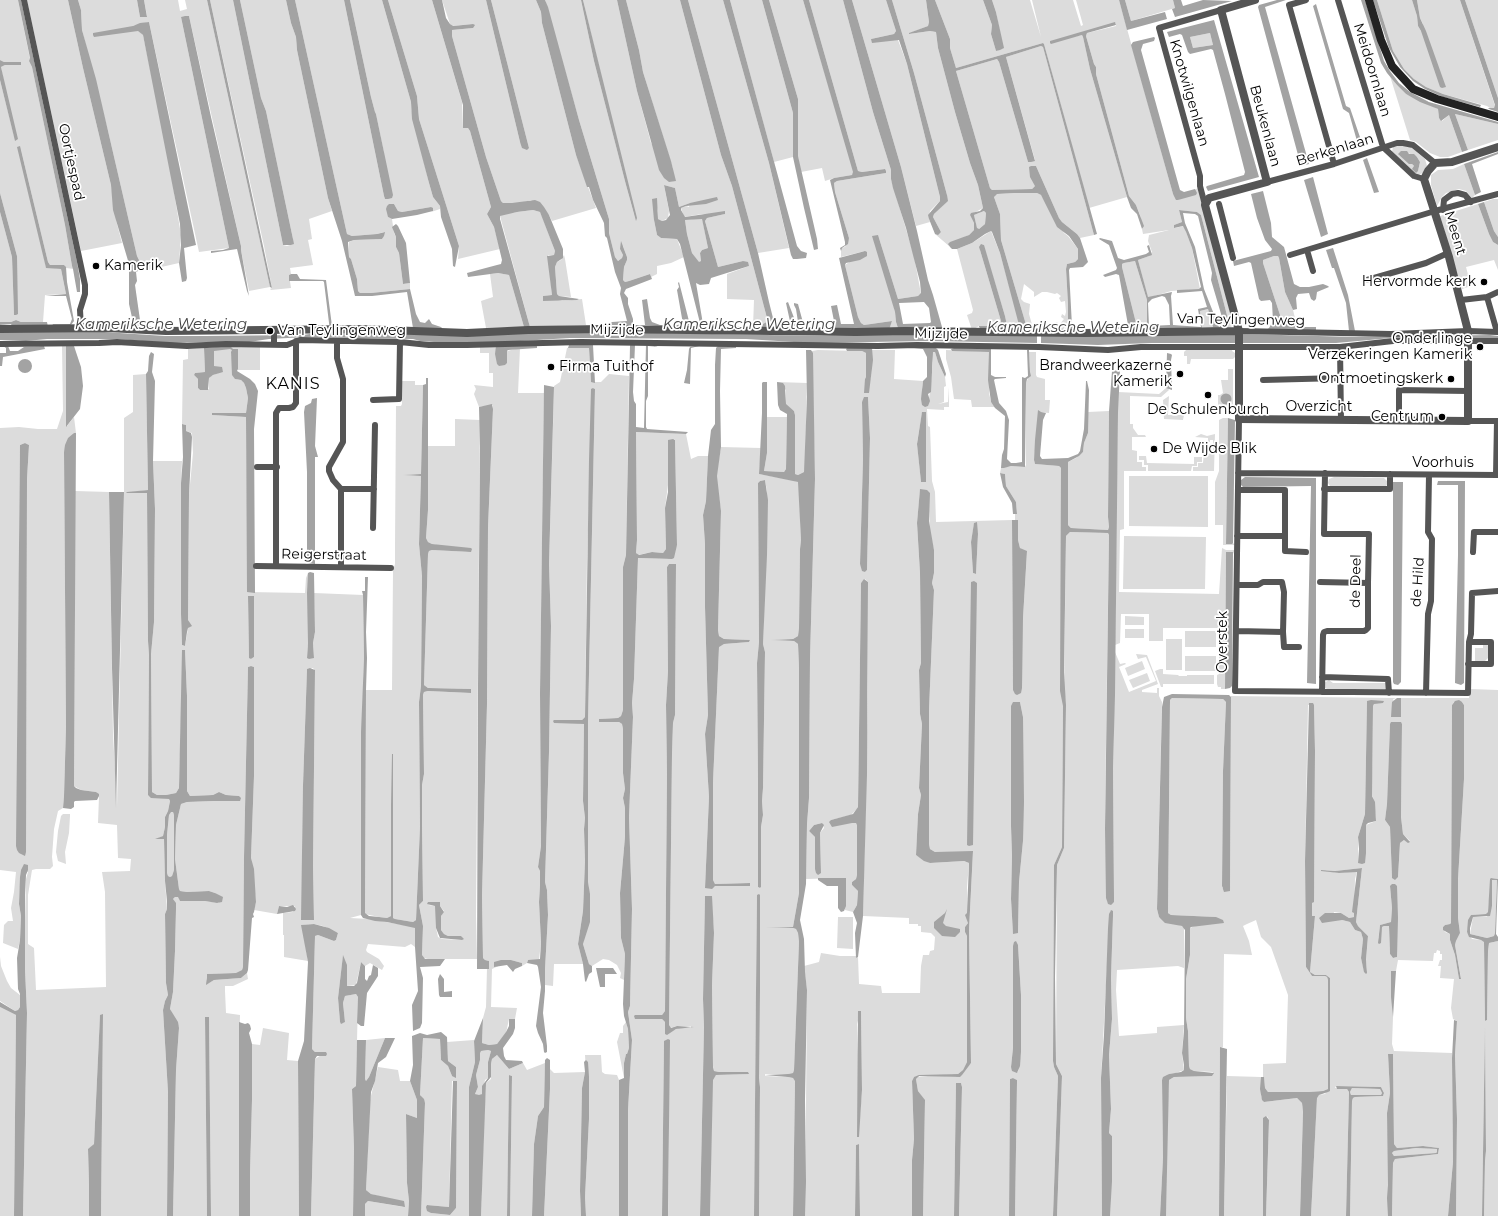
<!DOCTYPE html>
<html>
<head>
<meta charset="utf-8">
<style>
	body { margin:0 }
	canvas { display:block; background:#fff }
</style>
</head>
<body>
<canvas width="1498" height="1216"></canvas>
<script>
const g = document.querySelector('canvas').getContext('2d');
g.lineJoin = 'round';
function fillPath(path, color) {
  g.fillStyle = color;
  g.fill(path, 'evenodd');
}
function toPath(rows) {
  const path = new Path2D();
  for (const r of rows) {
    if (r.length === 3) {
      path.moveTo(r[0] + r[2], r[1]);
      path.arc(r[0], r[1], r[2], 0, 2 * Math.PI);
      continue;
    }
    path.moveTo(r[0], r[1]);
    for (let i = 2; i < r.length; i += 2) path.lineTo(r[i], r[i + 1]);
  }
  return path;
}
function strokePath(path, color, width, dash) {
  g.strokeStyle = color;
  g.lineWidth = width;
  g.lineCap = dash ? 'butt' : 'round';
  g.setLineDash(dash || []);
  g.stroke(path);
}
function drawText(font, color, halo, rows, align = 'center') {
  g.font = font + ' Montserrat,sans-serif';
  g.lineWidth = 3.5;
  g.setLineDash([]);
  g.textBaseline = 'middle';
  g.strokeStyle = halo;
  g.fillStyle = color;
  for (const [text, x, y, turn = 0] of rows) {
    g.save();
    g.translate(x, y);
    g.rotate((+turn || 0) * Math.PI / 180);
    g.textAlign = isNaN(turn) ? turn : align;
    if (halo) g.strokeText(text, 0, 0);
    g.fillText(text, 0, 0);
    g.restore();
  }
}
const green = toPath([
	[0,0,18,0,30,59,29,61,32,67,65,225,72,266,74,269,66,268,64,265,50,265,48,262,20,146,46,267,61,269,66,294,45,295,43,322,21,322,16,320,11,322,0,322,0,212,12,257,14,315,17,256,0,193,0,80,15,140,1,67,5,65,21,65,20,62,4,62,0,60],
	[27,0,68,0,83,68,111,185,117,224,122,243,81,251],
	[78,0,137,0,140,17,147,16,144,0,178,0,180,11,187,9,185,0,207,0,270,287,249,291,241,250,241,246,189,16,181,17,229,248,199,252,149,22,133,26,143,35,167,149,181,235,179,263,148,270,140,270,142,266,137,256,108,131,82,30,81,10],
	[210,0,233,0,283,245,287,246,293,244,293,239,266,111,261,98,240,0,286,0,291,23,296,37,297,50,328,198,332,211,309,219,312,239,308,240,313,265,290,268,291,274,289,275,291,288,271,290,270,289,272,288,264,246],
	[295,0,344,0,384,196,385,199,384,153,376,114,375,112,371,97,350,0,382,0,411,102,412,113,429,183,433,197,440,206,440,209,431,212,433,211,431,207,402,212,398,211,394,204,388,217,392,219,394,233,396,237,396,247,399,253,403,284,410,283,410,289,371,293,360,293,358,291,357,279,351,259,349,257,349,242,354,240,382,239,384,235,384,232,377,234,352,236,347,234],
	[388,0,432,0,462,102,463,128,468,128,470,131,491,207,487,214,494,227,500,249,458,259,459,246,419,119,417,96],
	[442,0,486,0,520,142,529,148,491,0,536,0,541,12,542,23,576,155,596,208,552,221,549,215,531,200,521,203,503,203,501,201,486,157,452,36,452,30,473,28,473,24,452,26,450,24],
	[545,0,581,0,594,61,626,185,636,221,583,0,617,0,637,91,651,143,673,169,643,72,639,50,626,0,680,0,721,155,732,186,767,318,767,322,762,327,753,327,754,300,727,299,727,274,749,266,743,261,718,267,705,221,707,218,725,214,702,214,684,217,681,208,686,206,689,207,690,203,679,207,675,188,664,185,669,211,668,218,662,221,658,219,658,208,654,220,657,235,661,238,677,239,684,257,671,263,657,266,657,274,651,277,650,274,629,281,625,282,623,280,624,267,627,260,627,257,623,246,620,249,623,255,622,258,618,261,615,257,609,233,609,219,579,120],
	[688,0,723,0,769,163,789,248,758,253],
	[730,0,762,0,793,113,793,157,774,162],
	[769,0,803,0,854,172,852,175,834,178,825,181,822,168,801,172,797,152,798,99],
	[809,0,843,0,873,112,891,170,891,179,914,256,921,294,918,296,898,299,878,235,895,312,896,322,898,328,889,329,892,321,864,325,861,323,858,317,845,265,865,251,841,257,841,248,845,247,849,238,835,192,834,183,837,181,886,173,885,169,862,172,858,171],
	[852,0,886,0,896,31,894,34,871,39,898,40,907,64,940,197,940,201,930,211,929,219,930,222,916,226,901,167],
	[892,0,926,0,929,22,928,26,910,33,909,34,930,31,936,32,938,48,955,112,970,163,978,185,983,208,970,215,974,223,974,230,969,235,949,244,949,246,935,234,941,232,933,217,934,214,944,204,947,198,947,195,914,73],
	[935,0,983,0,992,25,991,34,996,51,1003,48,996,12,992,0,1030,0,1041,37,1032,0,1073,0,1081,26,1083,25,1076,0,1119,0,1173,194,1178,200,1198,188,1233,323,1232,326,1230,328,1221,330,1229,323,1201,215,1197,212,1179,210,1182,222,1174,225,1175,228,1184,226,1186,232,1192,248,1200,289,1171,291,1148,298,1147,295,1138,260,1149,256,1152,252,1148,241,1149,235,1169,230,1143,234,1142,229,1143,228,1140,215,1136,205,1129,196,1096,74,1096,67,1094,64,1086,36,1087,33,1116,26,1116,24,1115,23,1050,42,1082,35,1083,37,1090,69,1127,197,1089,208,1044,44,1043,43,956,68,950,48,950,39],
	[1125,0,1173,0,1175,8,1131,21],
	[1377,0,1412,0,1417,16,1418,26,1421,31,1423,24,1420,18,1417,0,1460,0,1495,106,1494,108,1490,108,1487,106,1443,94,1426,87,1414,79,1404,69,1393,51],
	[1465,0,1498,0,1498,98],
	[1210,33,1213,45,1193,48,1190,37],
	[1041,46,1043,47,1094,235,1080,238,1077,234,1062,222,1059,218,1036,166,1035,186,1032,189,992,190,990,188,956,71,997,59,999,62,1028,162,1035,160,1006,57],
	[1390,76,1397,85,1406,94,1438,109,1439,118,1442,121,1449,115,1462,152,1448,157,1440,157,1430,153,1416,142,1410,140],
	[1455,114,1498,124,1498,140,1468,150],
	[1403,145,1411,147,1425,159,1427,166,1423,173,1418,175,1414,173,1392,152,1393,147],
	[1408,153,1417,157,1420,162,1418,171,1412,164,1399,155],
	[1464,164,1475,195,1472,198,1466,191,1459,189,1446,193,1442,197,1437,206,1431,185,1431,175,1438,170,1453,169],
	[1014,193,1037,193,1041,195,1064,233,1068,236,1078,249,1078,259,1075,262,1067,264,1066,269,1068,304,1068,328,1063,328,1062,327,1060,329,1058,327,1057,329,1053,327,1051,329,1050,327,1048,329,1047,327,1039,328,1039,324,1053,324,1057,322,1059,325,1064,319,1061,317,1062,314,1065,316,1066,312,1065,301,1061,302,1059,298,1061,296,1057,293,1055,294,1047,292,1042,292,1034,297,1034,292,1024,284,1021,299,1024,302,1030,304,1029,314,1033,328,1026,330,1027,328,1001,240,1000,214,994,197,996,194],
	[1493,199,1498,199,1498,237,1494,231,1484,202],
	[1478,204,1489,234,1493,242,1498,245,1498,270,1494,260,1466,267,1471,286,1462,289,1440,216],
	[533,210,540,212,542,216,555,251,554,255,548,255,552,295,543,296,562,301,582,299,586,325,530,327,500,216,503,214,517,212],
	[984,211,986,213,985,224,979,229,977,229,974,215],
	[702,218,708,248,702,250,700,253,701,261,699,263,692,253,687,234,685,220],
	[991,231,1000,253,1020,325,1012,329,1008,330,1005,316,983,244,980,250,1001,321,1000,326,979,326,972,330,967,315,972,313,973,310,957,249,972,243],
	[564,255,565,259,571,297,559,296,557,294,555,267,557,262,561,260],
	[1274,256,1278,256,1279,258,1285,292,1293,310,1295,318,1290,323,1286,324,1281,318,1263,263,1263,260],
	[1135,261,1147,300,1147,323,1143,323,1141,329,1136,323,1122,267,1122,264,1124,263],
	[498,273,509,275,524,327,486,328,481,301,493,297,490,274],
	[1208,309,1213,327,1202,328,1200,311],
	[62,346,66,346,67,426,74,417,76,433,74,433,64,452,66,727,64,796,63,808,58,811,54,829,52,857,53,866,50,869,36,869,32,870,28,895,28,944,34,948,36,990,106,987,105,892,102,872,130,871,131,859,118,858,117,825,98,823,99,796,96,792,81,790,74,786,75,491,109,492,113,734,117,807,124,492,124,418,133,412,133,375,146,374,148,490,126,493,147,493,148,641,149,655,148,795,169,799,170,801,168,811,165,817,165,827,163,836,157,839,164,839,165,881,167,909,165,914,166,983,168,995,165,1001,163,1010,168,1092,167,1216,101,1216,103,1015,100,1016,94,1144,88,1150,89,1184,89,1216,23,1216,27,1013,25,970,25,921,26,879,28,872,21,870,19,904,21,916,20,940,18,949,3,943,4,925,8,921,13,921,11,908,14,892,16,872,0,870,0,428,19,427,38,429,57,429,63,411],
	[25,443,29,445,27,479,26,795,17,850,20,445],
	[230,346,260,347,260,370,238,370,238,352,231,352,235,379,241,380,244,383,246,388,248,398,246,413,213,413,212,415,246,417,248,592,305,593,306,578,308,573,308,643,307,658,314,658,313,643,315,632,314,593,363,595,364,658,361,768,361,915,350,918,369,919,415,927,415,947,411,944,405,947,368,944,366,950,367,952,379,959,384,966,382,970,370,963,365,966,361,962,356,985,347,986,346,985,347,970,343,956,338,998,340,1022,341,1023,345,1022,343,1003,345,996,356,994,358,997,356,1086,352,1089,354,1149,353,1216,311,1216,315,1059,326,1052,315,1052,312,1049,315,936,318,935,334,941,336,940,338,933,323,926,314,924,302,925,308,961,284,957,284,935,283,935,283,913,293,912,295,906,279,906,277,914,254,910,256,902,251,858,254,776,254,667,251,666,248,667,244,857,243,967,242,970,237,973,207,974,206,979,207,984,214,980,241,978,247,973,248,979,233,986,225,986,225,991,226,1013,240,1015,239,1054,239,1216,211,1216,209,1017,205,1017,207,1216,173,1216,176,1070,179,1028,170,1009,173,992,175,951,176,909,173,899,175,897,179,897,180,901,205,901,219,903,215,893,209,891,187,892,180,891,179,889,175,859,176,825,181,804,187,802,213,801,240,801,239,796,226,795,219,792,213,795,190,796,187,791,187,696,185,650,183,650,179,788,176,793,166,795,157,795,152,792,151,654,154,622,155,509,153,461,182,461,181,483,181,614,182,645,185,646,189,623,188,620,189,495,193,453,192,433,186,431,186,425,182,424,183,360,188,359,188,349,204,348,205,372,195,373,194,375,198,379,198,388,200,390,205,390,209,389,209,378,211,376,223,371,214,366,214,348],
	[248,596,254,596,254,657,251,659,249,657],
	[313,668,315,671,313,866,314,920,302,920,303,785,307,669],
	[496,346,507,363,507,351,520,348,518,393,544,393,540,693,541,846,538,867,540,871,540,886,539,902,541,942,539,960,528,960,527,963,522,966,522,963,511,960,492,969,491,1007,517,1008,515,1019,509,1019,506,1033,497,1044,489,1045,482,1043,483,1018,486,1007,487,968,489,968,489,961,485,960,483,958,482,896,487,704,488,527,493,409,493,405,479,407,474,394,476,389,474,385,493,387,493,373,489,373,489,353,480,353,480,347],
	[575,347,589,348,591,382,601,382,609,374,629,376,626,555,623,567,623,710,621,716,618,718,599,719,599,722,619,722,622,724,623,729,623,773,625,789,623,798,625,808,625,837,620,893,621,938,625,954,624,980,620,978,621,973,617,965,609,960,603,959,592,966,589,964,583,944,590,901,588,882,588,721,595,389,593,388,587,558,585,717,582,720,554,720,584,724,583,801,585,818,584,829,585,861,583,911,578,944,583,964,554,964,553,986,545,985,545,969,548,915,547,890,545,882,549,752,551,626,549,564,554,392,554,386,560,382,567,348],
	[1233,348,1232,351,1235,353,1235,357,1233,359,1191,359,1190,364,1187,364,1187,356,1184,356,1184,352,1187,349],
	[818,350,862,351,866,353,866,377,865,379,865,393,871,377,872,350,895,350,894,379,923,381,922,388,929,399,933,363,932,352,935,352,938,362,945,377,946,386,944,387,944,402,938,404,948,402,949,387,949,407,944,407,944,410,927,409,928,426,930,427,932,481,935,492,936,522,1012,520,1013,683,1023,618,1027,552,1020,548,1018,540,1018,520,1015,520,1015,514,1017,514,1016,502,1006,486,1005,474,1000,473,1001,468,1011,466,1025,467,1026,465,1026,384,1030,372,1029,352,1036,352,1036,375,1037,377,1045,379,1045,400,1050,400,1049,413,1039,412,1034,460,1035,464,1059,466,1061,468,1063,706,1062,847,1054,865,1053,1061,1054,1067,1058,1076,1053,1216,1015,1216,1017,1082,1017,1080,1013,1078,1010,1079,1010,1081,1009,1216,959,1216,962,1087,961,1083,956,1083,954,1216,923,1216,925,1101,918,1091,916,1079,919,1076,944,1076,956,1077,971,1063,969,930,973,852,935,852,930,849,929,844,929,710,934,590,932,583,934,573,934,550,930,533,929,511,920,490,917,523,920,573,921,663,919,670,920,714,922,724,919,788,921,795,918,814,916,855,930,863,964,861,969,863,967,887,968,923,965,927,965,932,967,936,967,1062,963,1070,958,1074,914,1077,912,1081,914,1139,912,1160,912,1216,860,1216,859,1144,856,1145,855,1216,805,1216,807,990,804,966,819,962,821,953,840,956,856,956,856,958,858,957,859,984,881,986,882,993,920,993,921,966,923,955,929,955,930,951,934,950,935,937,931,933,921,932,921,926,918,926,918,924,909,924,909,918,863,916,868,687,868,582,865,579,861,583,858,807,857,809,851,815,831,820,856,823,857,824,857,875,856,879,852,882,852,885,858,891,857,905,853,912,845,910,846,878,806,879,807,824,809,798,810,658,815,479,812,351],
	[868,397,870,438,867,570,865,572,860,564,863,459,862,402],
	[922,413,921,482,917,443],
	[974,524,978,534,976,574,973,573,971,542],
	[1020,702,1023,717,1023,841,1019,882,1018,933,1013,933,1011,899,1012,856,1011,826,1011,707],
	[822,823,824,828,820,833,821,873,815,856,815,837,809,831,814,825],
	[1018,945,1021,995,1021,1052,1018,1072,1011,1067,1013,1048,1013,946],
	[861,1011,862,1090,860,1115,857,1024],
	[946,350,989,352,989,393,991,402,995,407,972,407,971,400,954,399,951,377,946,359],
	[1228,369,1233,369,1233,405,1231,408,1218,407,1218,395,1220,395,1223,393,1221,380,1228,380],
	[402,381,415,381,415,385,423,385,421,474,403,475,421,476,419,544,422,576,421,686,419,702,420,827,416,920,413,922,395,919,393,918,393,754,391,916,387,918,379,917,365,914,366,690,392,690,393,571,395,564,395,546,396,406,401,406,402,404],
	[777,382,807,383,805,467,804,472,798,475,795,474,795,415,794,411,786,405,786,390],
	[1166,388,1168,388,1169,390,1161,397,1130,396,1130,424,1133,424,1133,428,1138,435,1145,435,1146,437,1132,437,1132,450,1137,451,1137,462,1142,462,1142,467,1146,467,1146,471,1124,471,1124,529,1120,530,1119,592,1219,594,1222,548,1226,550,1235,550,1233,554,1233,552,1226,553,1225,689,1221,689,1221,687,1218,687,1217,684,1217,675,1219,674,1219,628,1163,628,1163,641,1149,641,1149,614,1121,614,1120,643,1115,645,1118,392,1159,394],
	[1169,396,1168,415,1184,415,1183,420,1164,419,1163,400],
	[1109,411,1108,517,1109,527,1108,530,1071,528,1068,525,1068,462,1076,458,1083,452,1084,443,1088,433,1088,412],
	[766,417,787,417,786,469,784,472,764,471,767,453],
	[1223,418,1228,418,1226,543,1233,543,1235,545,1223,545,1223,525,1215,525,1215,482,1219,471,1219,420],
	[455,419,480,420,476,916,477,959,428,959,423,958,422,955,423,926,419,905,423,901,422,826,422,785,424,774,423,695,424,692,428,691,471,693,471,689,428,688,424,685,428,554,429,551,432,550,471,552,432,544,428,542,426,538,428,510,428,446,455,446],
	[440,902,440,906,444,911,441,916,441,930,444,934,448,936,461,936,462,940,442,939,438,937,436,928,436,906,428,905],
	[636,432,686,434,691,459,698,456,708,456,706,501,703,515,705,544,705,607,708,715,705,734,709,797,705,888,715,886,749,886,749,883,715,884,713,880,713,782,719,646,724,644,749,642,750,640,724,639,719,636,718,630,721,511,716,476,721,447,761,448,759,474,792,480,798,482,799,484,801,540,800,549,799,628,798,636,793,639,771,640,794,641,798,644,799,667,799,893,793,927,767,928,793,928,796,929,798,933,799,942,794,1070,793,1073,788,1074,765,1074,765,1076,788,1077,793,1078,795,1080,793,1216,759,1216,760,1087,759,1078,757,895,754,1216,710,1216,712,1080,716,1075,748,1074,748,1072,719,1072,714,1071,713,1066,712,985,714,933,713,919,705,896,703,999,704,1027,700,1216,668,1216,669,1123,664,1041,662,1216,628,1216,628,1110,632,1040,628,1012,630,1006,632,909,629,817,633,717,632,703,634,679,638,558,668,559,677,545,675,440,674,439,665,508,666,549,663,553,652,552,638,555,636,553,637,540],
	[765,480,767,491,763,644,765,652,763,788,762,801,763,815,761,827,761,887,760,888,758,887,758,779,757,663,759,642,758,483,760,481],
	[669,564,676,564,675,715,673,723,672,754,669,1025,670,1028,677,1026,691,1026,691,1028,679,1028,665,1033,665,1022,662,1019,635,1019,635,1015,662,1015,665,1011,667,774,666,705,668,671,667,567],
	[1201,434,1207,436,1215,434,1214,471,1193,471,1193,467,1198,467,1198,463,1203,463,1204,452,1208,451,1208,445,1210,445,1210,452,1213,452,1213,440,1210,440,1210,442,1208,442,1208,438,1195,437],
	[1139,456,1146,456,1147,463,1194,464,1194,457,1202,457,1202,462,1197,462,1197,466,1192,466,1191,471,1148,471,1148,465,1144,465,1144,460,1139,460],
	[1129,476,1208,476,1208,527,1129,526],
	[1334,477,1384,478,1387,481,1387,485,1385,487,1330,486,1328,483,1329,479],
	[1070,532,1108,533,1109,535,1105,810,1107,902,1114,902,1114,898,1113,768,1115,652,1120,664,1125,663,1126,664,1119,667,1129,692,1156,681,1146,657,1138,659,1136,654,1147,655,1158,684,1142,690,1142,692,1157,693,1157,688,1159,688,1159,696,1162,702,1157,909,1159,917,1184,927,1184,968,1178,966,1117,970,1116,990,1119,1036,1157,1033,1157,1027,1184,1025,1182,1053,1184,1070,1176,1073,1169,1074,1162,1080,1163,1158,1160,1216,1110,1216,1112,1136,1109,1133,1111,1109,1109,1055,1112,1019,1111,978,1113,916,1113,911,1110,911,1101,1078,1102,1216,1057,1216,1062,1076,1056,1064,1057,865,1064,848,1066,705,1064,688,1066,536],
	[1124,536,1206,537,1205,589,1123,589],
	[1125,616,1144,617,1144,625,1125,625],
	[1125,629,1144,629,1144,638,1125,638],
	[1185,631,1216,631,1216,647,1185,647],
	[1166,639,1182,639,1182,670,1166,670],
	[1486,643,1489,647,1489,657,1485,661,1475,661,1475,648,1483,648,1483,644],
	[1185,656,1216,656,1216,671,1185,671],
	[1142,661,1145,669,1128,676,1125,668],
	[1160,669,1163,669,1163,674,1178,675,1179,676,1187,676,1187,675,1214,675,1214,684,1163,684,1163,687,1161,687,1155,671],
	[1147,673,1150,681,1133,688,1129,680],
	[1329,680,1333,683,1386,683,1386,690,1327,689,1325,688,1324,683],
	[1470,689,1498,690,1498,879,1491,878,1488,912,1487,914,1471,915,1467,932,1472,939,1481,940,1484,941,1485,1021,1487,1020,1488,951,1489,943,1498,941,1498,1216,1484,1216,1485,1161,1486,1151,1485,1027,1482,1216,1456,1216,1457,1119,1455,1055,1457,1021,1453,1019,1451,1008,1454,979,1440,978,1441,966,1438,966,1440,960,1442,960,1442,954,1440,954,1440,951,1437,950,1436,953,1434,953,1433,961,1398,960,1396,971,1391,971,1393,1017,1392,1044,1394,1051,1452,1053,1453,1162,1448,1216,1392,1216,1393,1163,1395,1159,1438,1154,1439,1148,1423,1146,1397,1148,1394,1144,1393,1056,1388,1054,1390,1093,1387,1113,1388,1135,1388,1216,1350,1216,1352,1101,1353,1098,1355,1097,1383,1096,1384,1093,1381,1087,1336,1086,1335,1088,1347,1089,1349,1092,1346,1216,1311,1216,1317,1097,1319,1095,1325,1094,1330,1087,1330,978,1326,975,1315,975,1310,972,1315,916,1312,916,1312,903,1314,894,1315,751,1314,705,1308,705,1305,861,1306,967,1312,976,1325,976,1327,977,1328,980,1328,1089,1323,1091,1309,1092,1268,1092,1265,1088,1264,1078,1263,1077,1263,1064,1286,1063,1288,995,1271,947,1261,937,1256,920,1247,924,1243,926,1249,941,1252,955,1224,954,1223,1047,1220,1048,1219,1216,1166,1216,1167,1113,1169,1080,1174,1077,1212,1076,1213,1072,1194,1071,1190,1069,1189,1066,1188,1031,1186,1018,1186,979,1190,955,1190,928,1216,917,1171,915,1168,913,1170,700,1172,698,1223,699,1226,702,1223,771,1222,886,1222,888,1230,891,1231,696,1397,698,1393,699,1401,717,1401,698,1469,698],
	[1367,701,1374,704,1373,706,1372,777,1372,796,1373,797,1376,818,1376,821,1366,825,1365,862,1358,863,1358,837,1365,814],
	[1454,702,1462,702,1464,705,1464,779,1458,879,1458,918,1460,933,1456,941,1455,945,1461,978,1459,979,1455,955,1450,940,1450,934,1445,932,1443,927,1445,925,1450,924,1451,923,1452,705],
	[1400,722,1402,724,1401,817,1403,834,1410,841,1404,840,1400,843,1398,877,1392,878,1390,827,1385,820,1387,804,1390,724],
	[1362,868,1356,922,1358,926,1368,936,1366,961,1367,971,1364,970,1361,958,1363,939,1361,932,1355,930,1350,922,1342,920,1332,920,1334,912,1341,913,1349,918,1354,917,1355,879,1357,871,1339,873,1321,870,1335,871],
	[1390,886,1397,886,1397,957,1393,958,1390,954,1389,926,1384,926,1382,927,1378,942,1380,925,1391,922,1392,908],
	[170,812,173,812,174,815,174,870,172,876,170,877,168,876,167,873,167,835,169,815],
	[63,814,70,814,70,816,69,833,65,852,66,864,58,861,56,852,58,831,61,816],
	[1492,880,1497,880,1495,933,1494,936,1487,938,1470,934,1473,917,1487,917,1492,906],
	[838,917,853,917,853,949,837,948],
	[0,957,1,966,7,981,11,988,20,995,20,1007,18,1010,15,1011,0,1001],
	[0,1007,16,1015,14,1216,0,1216],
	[626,1022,628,1029,629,1048,627,1054,626,1054,624,1063,624,1078,617,1042,620,1033,623,1033,623,1026],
	[263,1028,289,1033,287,1060,298,1061,299,1216,250,1216,250,1173,252,1100,252,1044,260,1045],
	[385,1038,369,1077,366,1081,365,1079,366,1040],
	[423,1038,440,1039,441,1060,448,1066,452,1076,456,1067,448,1061,447,1042,474,1040,475,1062,469,1087,469,1216,421,1216,425,1103,420,1095],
	[452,1081,456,1081,457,1082,456,1208,450,1215,431,1213,427,1205,449,1207],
	[488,1050,491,1051,488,1062,488,1078,485,1080,482,1094,479,1096,475,1094,478,1087,476,1075,480,1060,480,1051],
	[497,1055,509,1069,523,1063,527,1070,545,1063,544,1107,538,1116,534,1144,532,1216,510,1216,512,1076,509,1075,507,1216,481,1216,484,1119,486,1083,491,1079,491,1064,492,1059],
	[585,1055,601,1055,602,1072,605,1074,617,1075,619,1080,619,1216,586,1216,585,1197,589,1119],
	[378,1067,398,1070,400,1081,410,1081,417,1100,417,1118,406,1114,407,1183,409,1201,408,1216,365,1216,365,1204,368,1201,404,1207,382,1197,371,1194,366,1190,370,1100],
	[549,1068,554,1073,585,1072,582,1088,580,1191,581,1216,544,1216,550,1089],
	[1227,1076,1261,1077,1261,1096,1264,1102,1297,1098,1302,1103,1303,1110,1300,1216,1266,1216,1269,1120,1267,1116,1263,1122,1263,1216,1224,1216],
	[1352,1088,1380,1089,1382,1093,1381,1095,1351,1095,1350,1092],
	[1416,1148,1437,1149,1437,1152,1436,1153,1394,1156,1392,1153,1394,1151]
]);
const water = toPath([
	[18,0,21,0,77,262,80,279,80,292,77,292,73,269,72,266,65,225,32,67,29,61,30,58],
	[68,0,78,0,81,10,82,30,96,79,137,256,142,266,142,269,136,272,137,281,135,285,141,327,122,326,121,322,133,322,129,304,129,264,113,210,111,185,83,68],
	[137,0,144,0,147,17,140,17],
	[207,0,210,0,272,288,270,287],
	[233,0,240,0,261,98,266,111,293,239,294,244,291,245,283,245],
	[286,0,295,0,347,234,352,236,377,234,385,232,384,236,382,239,354,240,348,242,349,257,351,259,357,279,358,291,360,293,371,293,410,289,416,314,420,322,425,323,429,319,432,324,441,327,442,328,413,328,407,292,372,296,355,296,342,241,328,198,297,50,296,37,291,23],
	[344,0,350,0,371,97,375,112,376,114,393,195,392,198,388,199,385,199,384,196],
	[382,0,388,0,417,96,419,119,459,246,455,267,453,266,452,249,441,217,440,206,433,197,429,183,412,119,411,102],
	[432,0,442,0,446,18,450,24,453,26,473,24,475,25,473,28,452,30,452,36,486,157,501,201,503,203,512,203,535,200,540,202,544,207,549,215,563,249,563,258,557,262,555,267,557,294,559,296,579,299,577,300,543,301,543,296,552,295,547,256,554,255,555,251,540,212,533,210,517,212,500,216,500,219,530,327,524,327,509,275,498,273,468,277,467,273,497,265,501,264,502,260,494,227,487,214,491,207,470,131,468,128,463,128,463,105],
	[486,0,491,0,529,148,527,150,522,148,520,142],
	[536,0,545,0,548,7,579,120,609,219,609,233,615,257,618,261,622,258,623,255,620,249,621,241,627,257,627,260,624,267,623,280,625,282,629,281,650,274,652,279,626,289,624,293,628,298,628,304,633,319,633,327,607,326,612,322,627,321,620,294,621,288,615,272,607,238,605,236,604,223,593,200,589,187,587,187,576,155,542,23,541,12],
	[581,0,583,0,637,218,636,221,626,185,594,61],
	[617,0,626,0,639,50,643,72,671,161,676,181,669,182,664,178,659,170,637,91],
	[680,0,688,0,758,253,769,302,775,326,780,327,780,329,762,327,763,324,767,322,767,318,732,186,721,155],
	[723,0,730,0,797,246,801,251,807,253,806,258,797,259,793,259,791,255,769,163],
	[762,0,769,0,798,99,798,156,817,239,818,249,814,250,804,208,793,157,793,113],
	[803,0,809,0,858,171,862,172,885,169,886,171,886,173,837,181,834,183,835,192,849,238,848,244,842,248,841,251,840,248,845,245,845,242,830,180,834,178,852,175,853,172],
	[843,0,852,0,901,167,917,231,928,280,933,295,942,327,943,328,898,328,896,322,895,312,872,236,878,235,898,299,918,296,921,293,920,282,906,228,893,188,891,179,891,170,873,112],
	[924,302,929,308,931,322,930,323,903,324,899,303],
	[886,0,892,0,914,73,947,195,948,201,934,214,933,217,941,232,938,235,935,234,929,219,928,215,940,201,940,197,907,64,899,40,872,43,871,39,894,34,896,31],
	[926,0,935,0,950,39,950,48,956,68,1043,43,1044,44,1097,234,1094,235,1043,47,1041,46,1006,57,1035,161,1031,162,1028,162,999,62,997,59,956,71,990,188,992,190,1032,189,1035,186,1030,177,1029,167,1031,166,1036,166,1059,218,1062,222,1077,234,1080,238,1088,262,1083,267,1070,268,1069,270,1072,326,1079,327,1078,330,1069,330,1068,328,1068,304,1066,269,1067,264,1075,262,1078,259,1078,249,1069,236,1057,227,1041,195,1037,193,1014,193,997,194,994,197,1000,214,1001,240,1027,328,1026,330,1012,329,1019,325,1000,253,992,232,991,231,985,234,972,243,957,249,952,249,950,247,948,244,950,242,969,235,974,230,974,223,970,215,971,213,980,211,983,208,978,185,970,163,955,112,938,48,936,32,930,31,909,34,909,33,928,26,929,22],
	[984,211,986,213,985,224,979,229,977,228,974,215],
	[983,0,992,0,996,12,1004,48,1000,50,996,51,991,34,992,25],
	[1119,0,1125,0,1131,21,1165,12,1167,19,1127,30],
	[1173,0,1181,0,1183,6,1203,0,1232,1,1175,17,1172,9,1175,8],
	[1277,0,1286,0,1265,7,1309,164,1301,166,1258,7,1259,5],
	[1361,0,1365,0,1384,61,1390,71,1399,83,1410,92,1429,102,1498,122,1498,124,1455,114,1468,150,1462,152,1449,115,1441,121,1439,118,1438,109,1420,102,1406,94,1397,85,1387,73,1381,63],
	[1373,0,1377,0,1393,51,1404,69,1414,79,1426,87,1443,94,1481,105,1480,107,1443,97,1425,89,1413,81,1400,67,1389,48],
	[1412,0,1417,0,1420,18,1426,31,1446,87,1442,88,1440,87,1421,31,1418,26,1417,16],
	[1460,0,1465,0,1498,98,1498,112,1489,109,1488,108,1494,108,1495,105],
	[1316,4,1346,106,1350,108,1363,146,1360,148,1359,148,1349,113,1343,109,1313,6],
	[185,16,189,16,211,117,241,246,241,250,249,296,247,291,237,249,211,253,211,251,223,250,229,248,181,17],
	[1214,20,1259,177,1208,191,1206,187,1207,186,1244,175,1245,172,1225,94,1213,50,1211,49,1190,54,1188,52,1182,35,1180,34,1169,37,1167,32],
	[1210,33,1213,45,1193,48,1190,37],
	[149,22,196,245,184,248,187,278,186,281,182,282,179,263,181,245,180,224,143,35,138,31,94,37,93,35,93,33,133,26,140,23],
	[1115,22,1116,25,1087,33,1086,36,1094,64,1096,67,1096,74,1129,196,1136,205,1144,226,1142,229,1137,214,1131,208,1127,197,1090,69,1083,37,1082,35,1051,44,1050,43,1050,41],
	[1154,37,1155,38,1154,41,1143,44,1141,50,1180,190,1184,192,1195,189,1197,193,1196,195,1178,200,1176,200,1173,194,1131,45,1133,42],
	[0,60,4,62,21,62,21,65,5,65,1,67,18,139,15,141,0,80],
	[20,146,48,262,50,265,64,265,66,267,67,282,74,321,71,325,52,326,53,324,70,324,72,319,66,296,45,296,66,294,61,269,46,268,17,147],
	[1401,151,1407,151,1409,154,1414,154,1417,157,1420,162,1418,171,1416,173,1412,169,1414,166,1412,164,1409,164,1399,155,1398,154],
	[1498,152,1498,154,1472,164,1481,192,1475,195,1464,164],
	[1367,158,1379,192,1374,193,1363,160],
	[1313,177,1328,234,1321,237,1304,180],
	[664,185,675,188,679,207,690,203,717,197,718,200,706,204,686,206,681,208,681,210,685,217,725,211,725,214,707,218,705,221,718,267,743,261,748,262,749,266,711,278,709,284,700,285,696,283,703,324,725,325,725,327,696,327,695,324,700,323,680,244,677,239,661,238,657,235,654,220,652,199,657,198,658,219,662,221,666,220,670,215],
	[702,219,708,248,702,250,700,253,701,261,699,262,692,253,687,234,685,220],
	[1263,191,1271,223,1272,237,1284,247,1294,284,1300,287,1309,287,1323,284,1328,286,1329,287,1317,292,1316,299,1314,301,1311,299,1309,293,1298,294,1296,298,1297,309,1293,310,1285,292,1279,258,1278,256,1274,256,1263,260,1263,263,1281,318,1286,324,1292,322,1295,318,1299,319,1299,327,1316,327,1316,331,1265,331,1269,328,1273,321,1272,303,1270,300,1261,301,1259,299,1251,263,1249,262,1234,266,1233,261,1271,251,1272,249,1265,240,1257,218,1251,194],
	[0,193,17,256,18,314,16,315,14,315,12,257,0,212],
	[1484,202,1494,231,1498,237,1498,245,1493,242,1489,234,1478,204],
	[389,204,394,204,398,211,402,212,431,207,433,208,433,211,417,215,392,219,388,217,386,209,387,206],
	[1179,210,1197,212,1201,215,1229,323,1228,327,1219,329,1149,330,1147,323,1147,300,1135,261,1124,263,1122,264,1122,267,1136,323,1142,324,1141,329,1107,329,1107,327,1126,327,1128,325,1119,275,1116,274,1105,277,1103,275,1116,270,1117,268,1109,245,1099,239,1100,238,1112,241,1118,258,1124,260,1146,254,1149,252,1147,246,1149,245,1152,255,1138,260,1148,297,1172,292,1171,296,1173,325,1201,327,1198,309,1207,307,1202,291,1177,293,1177,290,1199,289,1201,287,1192,248,1186,232,1183,226,1174,228,1174,225,1182,222],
	[1183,213,1195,214,1198,216,1212,273,1211,280,1224,324,1219,327,1204,289,1195,247,1185,223],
	[1162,296,1165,297,1169,305,1170,325,1149,326,1148,303,1152,299],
	[1208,309,1213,327,1202,328,1200,311],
	[396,224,398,226,406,243,410,283,403,284,399,253,396,247,396,237,392,227],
	[981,244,984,245,1005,316,1008,330,982,330,979,327,979,326,1000,326,1001,321,980,250,979,247],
	[1333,248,1348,295,1355,331,1349,331,1346,303,1334,268,1332,268,1326,250],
	[865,251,867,252,867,256,860,260,846,263,845,265,858,317,861,323,864,325,892,321,890,327,889,329,831,329,830,326,835,326,831,306,837,305,841,324,854,324,839,258],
	[291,274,297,274,300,279,326,280,332,326,384,332,487,334,602,332,821,336,905,334,1037,336,1037,343,930,341,810,343,746,339,570,338,487,343,448,343,420,341,413,339,307,337,269,339,249,342,168,343,118,339,47,339,26,341,0,340,0,332,104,332,165,336,205,336,303,335,330,331,324,282,323,281,289,281,289,275],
	[679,282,690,325,689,327,676,326,677,325,683,324,677,290,679,287,678,283],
	[647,299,650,318,652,322,660,325,671,325,670,327,645,325,642,300],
	[788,302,796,323,798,322,796,309,794,305,794,303,798,304,805,330,785,329,785,326,791,326,786,303],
	[16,320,21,322,47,322,48,327,12,326,11,324,0,325,0,322,11,322],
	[1243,334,1355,337,1490,335,1498,336,1498,338,1391,338,1336,343,1152,343,1098,345,1041,343,1041,336],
	[646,344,659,347,648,346,648,396,646,401,646,427,647,429,688,432,686,434,636,432,637,540,636,553,639,555,652,552,663,553,666,549,665,508,668,492,668,440,673,439,675,440,677,545,674,558,672,559,638,558,634,679,632,703,633,717,629,817,632,909,630,1006,628,1012,632,1040,628,1110,628,1216,619,1216,619,1080,624,1078,624,1063,626,1054,627,1054,629,1048,628,1029,624,1016,623,1004,625,954,621,938,620,893,625,837,625,808,623,798,625,789,623,773,623,729,622,724,619,722,599,722,599,719,618,718,621,716,623,710,623,567,626,555,630,345,635,345,633,392,634,401,636,404,636,427,644,428],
	[537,345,537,348,508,350,507,351,507,363,505,365,499,366,497,364,495,354,496,346],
	[569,345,593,345,595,383,591,382,589,348,568,348],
	[3,346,8,346,10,351,18,351,24,347,44,346,45,349,3,357,2,366,0,366,0,353,6,353,6,348],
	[66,346,74,346,81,367,83,386,80,409,66,427],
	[230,346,233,349,238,349,238,369,237,371,250,379,255,384,258,391,254,429,255,593,247,592,246,417,212,415,212,413,246,413,248,398,246,388,244,383,241,380,235,379,232,375,231,352,232,350,230,349,214,351,214,366,222,367,223,372,213,375,209,378,208,390,200,390,198,388,198,379,194,375,195,373,205,372,204,348],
	[695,346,699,346,691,348,690,384,684,383,687,370,689,349,690,347],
	[718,346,736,347,736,348,721,349,720,391,721,447,717,476,721,511,718,630,719,636,724,639,750,640,749,642,724,644,719,647,713,782,713,880,715,884,750,883,750,886,715,886,712,889,705,888,709,797,705,734,708,715,705,607,705,544,703,515,706,501,708,456,711,430,715,424,715,365,716,348],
	[914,347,936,348,938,350,946,374,945,377,938,362,935,352,933,352,931,392,928,394,930,401,928,406,925,407,922,405,921,399,923,381,927,377,927,357,923,349,914,348],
	[847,348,872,348,873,360,869,393,864,393,865,379,866,377,866,353,862,351,847,351,846,349],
	[954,348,991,349,991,375,995,377,1006,377,1006,378,995,379,994,380,999,403,1006,411,1009,420,1007,459,1011,463,1016,463,1022,462,1022,377,1025,378,1028,376,1027,350,1029,350,1030,372,1031,376,1027,379,1026,384,1025,467,1011,466,1004,468,1001,468,1002,455,1004,449,1005,416,995,408,991,402,988,380,989,352,952,351,951,349],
	[806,350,811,350,813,353,815,479,810,658,809,798,807,824,806,884,800,920,804,939,805,972,807,990,805,1100,806,1182,805,1216,793,1216,795,1081,793,1078,788,1077,764,1075,788,1074,793,1073,794,1070,799,942,798,933,796,929,793,928,766,928,793,927,799,893,799,667,798,644,794,641,771,640,793,639,798,636,799,628,800,549,801,540,798,482,759,474,762,413,762,383,763,382,767,382,767,453,764,471,784,472,786,469,787,414,780,410,778,405,777,382,783,383,785,386,786,404,794,411,795,415,795,474,798,475,804,472,807,397],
	[151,352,154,354,152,372,155,381,153,461,155,509,154,622,151,654,152,792,157,795,166,795,176,793,179,788,182,650,185,650,187,696,187,791,190,796,213,795,219,792,226,795,239,796,241,798,240,801,213,801,187,802,181,804,176,825,175,859,179,889,180,891,187,892,209,891,215,893,223,897,222,902,217,903,205,901,180,901,178,897,175,897,173,899,176,903,176,909,175,951,173,992,170,1009,178,1022,179,1028,176,1070,173,1216,167,1216,168,1092,163,1010,165,1001,168,995,166,983,165,914,167,909,167,901,165,881,164,839,155,839,163,836,165,827,165,817,168,811,170,801,169,799,151,798,148,795,149,655,148,641,147,493,126,493,127,492,148,490,146,374,148,371,149,356],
	[171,812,173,812,174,815,174,870,172,876,170,877,168,876,167,873,167,835,169,815],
	[1167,353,1171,354,1172,355,1171,360,1172,390,1166,388],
	[25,366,7],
	[1120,370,1118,412,1115,695,1113,768,1114,898,1114,902,1111,905,1108,904,1106,898,1105,829,1109,535,1108,533,1070,532,1066,536,1064,672,1066,705,1064,848,1057,865,1055,977,1056,1064,1062,1076,1057,1216,1053,1216,1058,1076,1054,1067,1053,1061,1054,865,1062,847,1063,706,1060,691,1061,468,1059,466,1035,464,1034,460,1035,440,1038,410,1041,412,1046,413,1043,420,1040,456,1042,459,1068,458,1078,454,1080,451,1084,429,1086,381,1087,381,1089,390,1088,433,1084,443,1083,452,1079,456,1068,462,1068,525,1071,528,1108,530,1109,527,1108,517,1109,411,1112,371],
	[426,378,428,378,428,510,426,538,428,542,432,544,471,548,472,549,471,552,432,550,429,551,428,554,424,685,428,688,471,689,471,693,428,691,424,692,423,695,424,774,422,785,422,826,423,901,419,905,423,926,422,955,425,959,445,959,440,966,420,967,423,978,422,1023,420,1028,413,1031,412,1005,418,991,415,947,415,928,387,922,375,921,363,918,361,915,361,732,364,658,363,595,362,591,365,591,365,577,368,577,366,632,367,658,366,690,365,913,369,916,379,917,387,918,391,916,391,805,392,754,393,754,393,918,395,919,413,922,416,920,420,827,419,702,421,686,422,576,419,544,421,476,403,475,421,474,423,385,426,384],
	[544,385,554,387,549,564,551,626,549,752,545,882,547,890,548,915,545,969,545,991,543,1013,547,1046,547,1052,545,1053,544,1052,543,1044,538,1033,536,1026,541,987,538,967,537,965,527,963,528,960,540,959,541,942,539,902,540,886,540,871,538,867,541,846,540,693],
	[593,388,595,389,588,721,588,882,590,894,590,922,583,944,589,964,592,966,592,972,589,974,586,982,585,981,583,964,578,944,583,911,585,861,584,829,585,818,583,801,584,724,554,723,553,721,554,720,582,720,585,717,589,460,591,389],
	[1226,399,5.5],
	[864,397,868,397,870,438,867,570,865,572,862,571,860,564,863,459,862,402],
	[317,398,315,446,318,457,315,457,315,564,307,563,307,472,304,412,305,406,311,403,312,399],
	[492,404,493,409,488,527,487,704,482,896,483,958,485,960,489,961,489,969,477,969,478,686,480,447,479,407],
	[922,412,926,412,926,482,921,482,917,444],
	[1228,418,1235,420,1233,543,1232,544,1226,544],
	[182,424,186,425,186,431,191,433,192,437,189,495,188,620,192,626,188,628,187,632,185,646,182,645,181,614,181,483,183,457],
	[74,433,76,433,74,782,74,786,76,788,81,790,96,792,99,794,99,796,97,800,75,801,74,802,74,807,71,809,63,808,64,796,66,727,64,452,65,445,68,438],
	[25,443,29,445,27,479,26,852,25,856,19,853,17,850,16,846,20,445],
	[1000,473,1005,474,1006,486,1016,502,1017,514,1013,514,1012,503,1003,487],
	[1245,477,1316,478,1316,684,1307,683,1311,486,1243,487,1241,485,1241,480],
	[765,480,768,500,767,555,763,644,765,652,763,788,762,801,763,815,761,827,761,887,760,888,758,887,758,779,757,663,759,642,758,483,760,481],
	[1438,481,1465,481,1464,683,1461,685,1455,683,1458,555,1458,485,1437,485],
	[1393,482,1403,482,1401,682,1398,685,1394,684,1393,682],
	[920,489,927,490,930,493,929,521,934,550,934,573,932,583,934,590,929,710,929,844,930,849,935,852,973,851,969,930,971,1063,962,1075,960,1077,919,1076,916,1079,918,1091,925,1100,923,1216,912,1216,912,1160,914,1139,912,1081,914,1077,919,1075,958,1074,963,1070,967,1062,967,936,965,932,965,927,968,923,965,915,967,913,969,863,964,861,930,863,924,861,916,855,918,814,921,795,919,788,922,724,920,714,919,670,921,663,920,573,917,523],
	[109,492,124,492,116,808,112,668],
	[1012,520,1018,520,1018,540,1020,548,1027,551,1023,618,1022,688,1021,693,1017,695,1015,694,1013,690],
	[977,522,978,534,976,574,973,573,971,542,974,523],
	[1226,552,1233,552,1232,661,1232,686,1230,688,1225,689],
	[669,564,676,564,675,715,673,723,672,754,669,1025,671,1028,677,1026,694,1027,676,1029,667,1035,665,1034,665,1022,662,1019,635,1019,634,1016,635,1015,662,1015,665,1011,667,774,666,705,668,671,667,567],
	[310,572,314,573,315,632,313,643,314,658,309,659,307,658,308,643,307,593,308,573],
	[864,579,868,582,867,774,863,916,858,957,856,958,855,933,857,923,853,912,857,905,858,891,852,885,852,882,856,879,857,875,857,825,856,823,852,823,832,827,829,822,831,820,853,814,858,807,861,583],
	[974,581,977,583,973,845,969,846,967,845,971,582],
	[248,596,254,596,254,657,251,659,249,658],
	[251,666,254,667,254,776,251,858,254,869,256,902,254,912,253,914,254,917,252,918,248,970,247,973,241,978,214,980,206,985,207,974,236,973,242,970,243,967,244,857,248,667],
	[310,668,315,670,313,866,314,920,301,920,303,785,307,669],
	[1172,694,1229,695,1231,697,1230,891,1224,892,1222,886,1223,771,1226,702,1223,699,1172,698,1170,700,1168,913,1171,915,1216,917,1223,920,1224,923,1191,927,1190,928,1190,955,1186,979,1186,1018,1188,1031,1189,1066,1190,1069,1194,1071,1214,1073,1212,1076,1174,1077,1169,1080,1166,1216,1160,1216,1163,1158,1162,1080,1163,1077,1169,1074,1181,1072,1184,1070,1184,1065,1182,1053,1184,1031,1185,930,1182,926,1165,923,1159,917,1157,909,1162,707,1164,697],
	[1397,698,1401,698,1401,717,1391,717,1392,702],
	[1371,700,1384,701,1383,703,1374,704,1373,706,1372,796,1375,802,1376,821,1368,823,1366,825,1366,853,1365,863,1362,864,1358,863,1359,849,1358,837,1365,814,1367,701],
	[1459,700,1462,702,1464,705,1464,779,1458,879,1458,918,1460,933,1456,941,1455,945,1461,979,1459,979,1455,955,1450,940,1450,934,1443,930,1443,927,1445,925,1450,924,1451,923,1452,705,1455,701],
	[1013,702,1020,702,1023,717,1024,802,1023,841,1019,882,1018,933,1013,934,1011,899,1012,856,1011,826,1011,706],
	[1309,703,1313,703,1314,705,1315,751,1314,902,1312,903,1312,916,1315,916,1310,972,1315,975,1326,975,1330,978,1330,1091,1328,1092,1319,1095,1317,1098,1311,1216,1300,1216,1303,1111,1302,1103,1297,1098,1264,1102,1262,1100,1260,1089,1261,1077,1264,1077,1265,1088,1268,1092,1309,1092,1323,1091,1328,1089,1328,980,1327,977,1325,976,1312,976,1306,967,1305,861],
	[1391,722,1401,722,1402,724,1401,817,1403,834,1410,842,1408,843,1404,840,1400,843,1398,877,1395,880,1392,878,1390,827,1385,820,1387,804,1390,724],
	[822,823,824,825,820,833,821,873,818,875,816,873,815,869,815,837,809,831,814,825],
	[24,864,28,865,28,870,26,875,25,895,25,970,27,1013,23,1216,14,1216,16,1015,0,1007,0,1002,15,1011,18,1010,20,1007,20,994,18,989,17,958,20,940,21,916,19,904,20,877,21,870],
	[1362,868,1356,922,1358,926,1368,936,1366,960,1367,973,1366,974,1364,972,1361,958,1363,939,1361,932,1355,930,1350,922,1342,920,1322,923,1319,918,1325,913,1341,913,1349,918,1354,917,1354,913,1352,912,1357,872,1339,873,1321,871,1321,870,1335,871],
	[818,878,846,878,846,906,844,911,841,912,838,908,838,886,827,886,818,880],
	[1491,878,1498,879,1496,934,1498,937,1498,941,1489,943,1488,951,1487,1020,1485,1021,1484,942,1481,940,1469,937,1467,932,1468,920,1471,915,1486,914,1488,912,1490,879],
	[1492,880,1497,880,1495,933,1494,936,1487,938,1470,934,1470,928,1473,917,1490,916,1492,906],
	[1392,884,1395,884,1397,886,1398,918,1397,957,1393,958,1390,954,1389,926,1384,926,1382,927,1381,943,1379,944,1378,943,1380,925,1391,922,1392,908,1390,886],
	[759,894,760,895,760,990,759,1078,760,1087,759,1216,754,1216,756,990,757,895],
	[705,896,712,896,714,933,712,985,713,1067,714,1071,719,1072,748,1072,749,1074,716,1075,713,1080,710,1216,700,1216,704,1027,703,999],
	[428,902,440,902,440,906,444,912,441,916,441,930,444,934,448,936,461,936,464,939,462,940,440,938,436,928,435,906,427,904],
	[293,905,296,909,295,911,277,914,279,906,287,907],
	[947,909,943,923,946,926,960,929,960,932,955,937,942,936,934,928,934,922,945,913],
	[1111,910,1113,911,1113,916,1111,978,1112,1019,1109,1055,1111,1109,1109,1133,1112,1136,1112,1181,1110,1216,1102,1216,1101,1078,1104,1035,1108,928,1109,914],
	[314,924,329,928,338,933,336,940,334,941,318,935,315,936,312,1049,315,1052,326,1052,327,1054,326,1056,317,1056,315,1059,311,1216,299,1216,298,1061,304,1041,308,962,301,925],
	[1016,941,1018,945,1021,995,1021,1052,1020,1066,1017,1073,1012,1071,1011,1067,1013,1048,1013,946,1014,942],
	[343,955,347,965,347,986,354,986,357,983,361,962,365,966,365,979,367,981,369,976,371,975,373,965,378,968,378,976,367,993,364,1026,361,1026,357,1023,358,997,356,994,345,996,343,1003,345,1022,341,1024,340,1022,338,998],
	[501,960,511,960,522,963,522,966,515,969,513,972,507,965,494,967,494,962],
	[596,968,613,968,617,974,605,974,605,987,600,987],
	[1391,971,1396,971,1393,1017,1391,997],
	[440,974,444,979,444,992,452,991,452,997,440,997,439,995,438,979],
	[858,1011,861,1011,862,1090,859,1137,857,1137],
	[103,1014,101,1216,89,1216,89,1184,88,1149,94,1144,100,1015],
	[205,1017,209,1017,211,1216,207,1216],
	[483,1018,482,1043,489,1045,497,1044,506,1032,509,1026,509,1019,515,1019,515,1028,513,1034,503,1048,504,1056,506,1060,522,1061,523,1063,509,1069,497,1055,492,1059,491,1064,491,1077,486,1083,481,1216,469,1216,469,1087,475,1062,474,1041],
	[488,1050,491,1051,488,1062,488,1078,482,1086,482,1094,479,1095,475,1094,478,1087,476,1075,480,1060,480,1053,481,1051],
	[1454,1020,1457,1021,1455,1055,1457,1119,1456,1216,1448,1216,1453,1162,1452,1058],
	[239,1022,245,1024,248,1023,250,1025,251,1029,249,1033,252,1044,252,1100,250,1173,250,1216,239,1216],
	[1485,1027,1486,1151,1485,1161,1484,1216,1482,1216],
	[441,1032,447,1037,448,1061,456,1067,456,1078,452,1076,448,1066,441,1060,440,1039,423,1038,420,1095,424,1099,425,1103,421,1216,408,1216,409,1201,407,1183,406,1114,417,1118,417,1100,410,1081,413,1065,412,1036,420,1033,427,1035],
	[385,1038,395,1038,386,1057,378,1063,375,1081,371,1092,366,1190,371,1194,404,1201,405,1207,368,1201,365,1204,365,1216,353,1216,354,1149,352,1089,356,1086,357,1040,366,1040,365,1079,366,1081,369,1077],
	[668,1039,670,1040,668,1209,668,1216,662,1216,664,1041],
	[1220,1047,1227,1049,1224,1216,1219,1216],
	[1388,1054,1393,1054,1393,1056,1394,1144,1397,1148,1423,1146,1439,1148,1438,1154,1395,1159,1393,1163,1392,1216,1388,1216,1387,1198,1388,1185,1387,1113,1390,1093],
	[1416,1148,1437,1149,1437,1152,1436,1153,1394,1156,1392,1153,1394,1151],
	[547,1058,550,1060,550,1089,544,1216,532,1216,534,1144,538,1116,544,1107,545,1060],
	[586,1060,588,1062,589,1077,589,1119,585,1197,586,1216,581,1216,580,1191,582,1088,585,1072,584,1062],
	[509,1075,512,1076,510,1216,507,1216],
	[1013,1078,1017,1080,1017,1082,1015,1216,1009,1216,1010,1081,1010,1079],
	[453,1081,457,1081,457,1082,456,1208,450,1215,431,1213,427,1211,426,1207,427,1205,449,1207],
	[956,1083,961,1083,962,1087,959,1216,954,1216],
	[1336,1086,1381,1087,1384,1093,1383,1096,1355,1097,1353,1098,1352,1101,1350,1216,1346,1216,1349,1092,1347,1089,1337,1089],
	[1352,1088,1380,1089,1382,1093,1381,1095,1351,1095,1350,1092],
	[1266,1116,1269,1120,1266,1216,1263,1216,1263,1118],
	[859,1144,860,1216,855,1216,856,1145]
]);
const minor = toPath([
	[24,0,85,285,85,294,80,310,81,328],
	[1306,0,1289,5,1334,164],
	[1338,0,1383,147,1414,176,1424,179],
	[1267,182,1334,164,1397,143,1403,143,1413,145,1435,163],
	[1219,204,1233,258],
	[1205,205,1200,186,1200,176,1159,28,1221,10],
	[1443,210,1444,200,1452,194,1458,193,1465,195,1471,202],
	[1307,250,1313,271],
	[1290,255,1435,211,1498,194],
	[1367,280,1426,263,1448,253],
	[1487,297,1497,332],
	[1461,300,1487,297,1498,292],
	[274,329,274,345],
	[1239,331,1391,334,1468,331,1498,332],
	[337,341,337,358,343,379,343,442,329,467,329,471,333,480,341,489,374,489],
	[0,344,99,343,117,342,187,346,226,344,287,345,300,340,400,342,429,345,467,345,581,342,878,346,917,345,1039,347,1108,350,1141,347,1340,347,1393,341,1498,341],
	[1340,347,1341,420],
	[1263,380,1340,378],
	[373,400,399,399,400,342],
	[1239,419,1235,691,1468,693,1469,642,1471,634,1472,593,1498,591],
	[1399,419,1399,390,1468,391],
	[1468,421,1497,421,1496,475],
	[257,467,277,467],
	[1238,473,1498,475],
	[1324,489,1390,489,1390,474],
	[373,528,375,425],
	[1237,536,1285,536,1285,490,1238,490],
	[1285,536,1285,551,1306,552],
	[1473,552,1474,532,1498,532],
	[256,566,391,568],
	[276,566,276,413,279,408,289,408,293,407,296,403,296,341],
	[341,567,341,489],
	[1320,582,1368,583],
	[1237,631,1283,632,1284,592,1282,582,1263,582,1258,585,1237,585],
	[1283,632,1284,647,1299,647],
	[1468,664,1491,664,1491,642,1469,642],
	[1322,677,1388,679,1389,693],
	[1322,692,1323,635,1324,632,1327,631,1364,631,1366,630,1368,628,1368,583,1369,534,1324,534,1325,473],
	[1426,693,1428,614,1431,601,1432,539,1428,532,1429,475]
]);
const tertiary = toPath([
	[1255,0,1221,10,1267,182,1209,198,1205,205,1239,331,1239,419,1468,421,1468,331,1449,257,1424,179,1428,171,1435,163,1452,162,1498,147],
	[0,329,108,328,166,331,361,329,467,333,528,330,605,329,856,332,905,331,1085,333,1239,331]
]);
const secondary = toPath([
	[1369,0,1381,40,1392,66,1413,89,1437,99,1498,117]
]);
const markers = [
	[96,266,4,"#000"],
	[1484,282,4,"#000"],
	[270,331,4,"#000"],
	[1480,347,4,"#000"],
	[551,367,4,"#000"],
	[1180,374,4,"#000"],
	[1451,379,4,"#000"],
	[1208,395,4,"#000"],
	[1442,417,4,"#000"],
	[1154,449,4,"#000"]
];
const streetNames = [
	["Meidoornlaan",1372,70,73],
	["Knotwilgenlaan",1189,93,74],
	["Beukenlaan",1265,126,75],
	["Berkenlaan",1335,150,-17],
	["Oortjespad",71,162,78],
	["Meent",1455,233,73],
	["Van Teylingenweg",1241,320,1],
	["Mijzijde",617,330,1],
	["Mijzijde",941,334,1],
	["Overzicht",1319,407],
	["Voorhuis",1443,463],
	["Reigerstraat",324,555,1],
	["de Deel",1356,581,-89],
	["de Hild",1418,582,-86],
	["Overstek",1223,642,-90]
];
const poiNames = [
	["Kamerik",104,266,"left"],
	["Hervormde kerk",1476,282],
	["Van Teylingenweg",278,331,"left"],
	["Onderlinge",1472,339],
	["Verzekeringen Kamerik",1472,355],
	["Brandweerkazerne",1172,366],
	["Kamerik",1172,382],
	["Firma Tuithof",559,367,"left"],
	["Ontmoetingskerk",1443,379],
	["De Schulenburch",1208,410,"center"],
	["Centrum",1434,417],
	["De Wijde Blik",1162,449,"left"]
];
const waterNames = [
	["Kameriksche Wetering",161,325],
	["Kameriksche Wetering",749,325],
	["Kameriksche Wetering",1073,328]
];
const quarterNames = [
	["KANIS",293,384]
];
fillPath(green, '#dcdcdc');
fillPath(water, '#a3a3a3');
strokePath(minor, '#555', 6);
strokePath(tertiary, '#555', 8);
strokePath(secondary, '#222', 8);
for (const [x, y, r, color] of markers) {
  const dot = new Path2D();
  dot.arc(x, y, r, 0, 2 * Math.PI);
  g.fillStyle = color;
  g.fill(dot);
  strokePath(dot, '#fff', 1.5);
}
drawText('14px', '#000', '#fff', streetNames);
drawText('14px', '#000', '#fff', poiNames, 'right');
drawText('italic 15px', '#444', '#fff', waterNames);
g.letterSpacing = '1px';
drawText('16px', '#000', '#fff', quarterNames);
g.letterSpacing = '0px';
</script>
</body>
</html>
